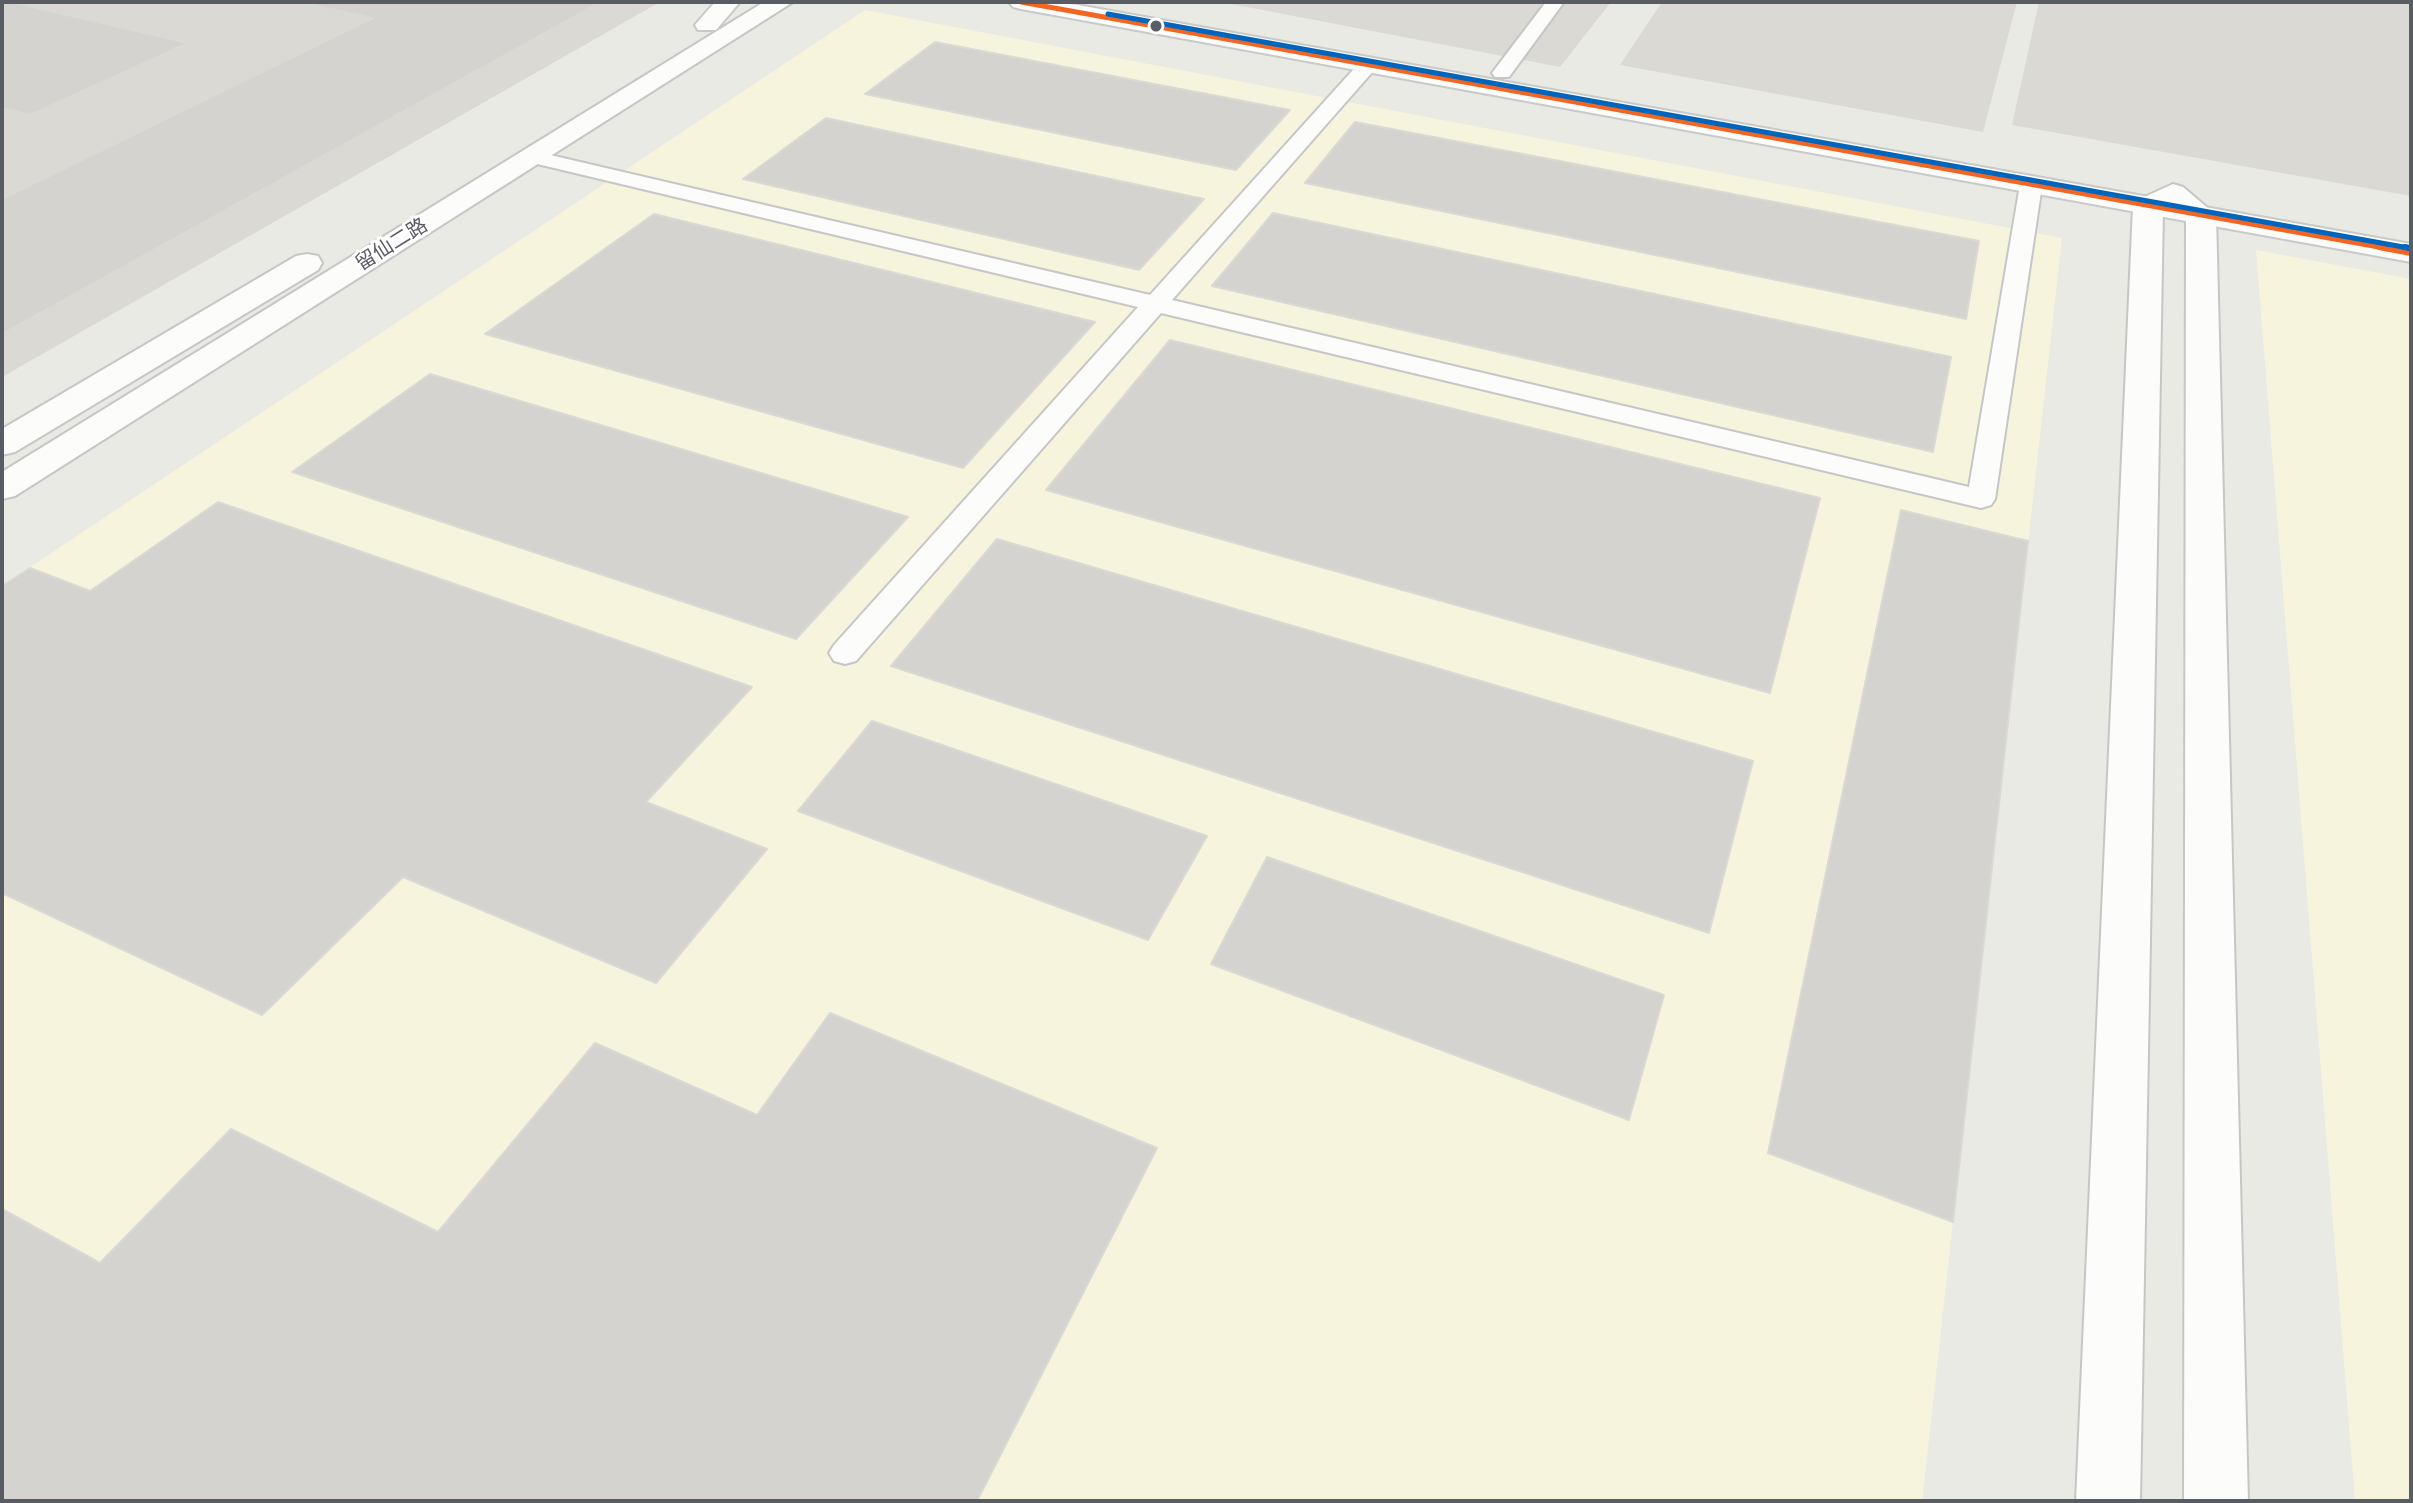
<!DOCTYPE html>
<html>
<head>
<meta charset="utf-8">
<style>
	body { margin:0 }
	#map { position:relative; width:2413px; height:1503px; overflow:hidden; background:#eaeae4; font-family:"Fira Sans",sans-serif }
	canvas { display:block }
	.frame { position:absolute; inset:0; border:4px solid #5a5c63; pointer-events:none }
</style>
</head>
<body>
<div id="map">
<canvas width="2413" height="1503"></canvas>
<div class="frame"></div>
</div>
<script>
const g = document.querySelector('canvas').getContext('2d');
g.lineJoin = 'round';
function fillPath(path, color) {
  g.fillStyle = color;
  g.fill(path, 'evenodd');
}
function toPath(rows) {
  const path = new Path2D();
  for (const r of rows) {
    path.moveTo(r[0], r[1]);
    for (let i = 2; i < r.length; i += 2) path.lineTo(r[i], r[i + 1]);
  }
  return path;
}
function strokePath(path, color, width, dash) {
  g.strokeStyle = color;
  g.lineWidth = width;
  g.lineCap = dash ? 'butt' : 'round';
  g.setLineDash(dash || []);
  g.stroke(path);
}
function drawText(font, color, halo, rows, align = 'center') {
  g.font = font + ' "Fira Sans","Noto Sans SC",sans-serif';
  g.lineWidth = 6;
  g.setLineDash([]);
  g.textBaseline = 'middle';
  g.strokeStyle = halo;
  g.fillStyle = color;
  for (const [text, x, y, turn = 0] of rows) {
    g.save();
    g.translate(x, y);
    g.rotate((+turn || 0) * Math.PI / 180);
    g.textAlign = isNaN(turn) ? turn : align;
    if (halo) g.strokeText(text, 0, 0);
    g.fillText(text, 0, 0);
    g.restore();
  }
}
const commercial = toPath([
	[865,10,2062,238,1922,1501,2,1501,2,586],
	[2256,250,2411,279,2411,1501,2355,1501]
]);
const industrial = toPath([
	[2,2,660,2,2,377],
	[1221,2,1611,2,1560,67],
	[1662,2,2017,2,1983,132,1620,65],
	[2039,2,2411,2,2411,196,2012,125]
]);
const building = toPath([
	[2,2,11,2,188,43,30,115,2,108,2,2],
	[299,2,600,2,2,334,2,199,373,18,299,2],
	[935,42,1290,110,1236,170,865,94,935,42],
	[826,118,1204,199,1139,270,743,179,826,118],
	[1355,122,1979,241,1966,319,1305,183,1355,122],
	[1273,213,1951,357,1933,452,1212,286,1273,213],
	[654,214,1095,322,963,468,485,334,654,214],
	[1170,340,1820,498,1770,693,1046,490,1170,340],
	[430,374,908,517,796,639,292,472,430,374],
	[218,502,752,687,646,802,767,849,656,983,403,877,262,1015,2,893,2,586,30,568,90,591,218,502],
	[1901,510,2028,541,1953,1222,1768,1153,1901,510],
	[997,539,1753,761,1709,933,891,666,997,539],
	[872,721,1207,836,1148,940,798,811,872,721],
	[1267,857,1664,995,1629,1120,1211,964,1267,857],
	[830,1013,1157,1148,977,1501,2,1501,2,1209,100,1263,231,1129,438,1232,595,1043,757,1115,830,1013]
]);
const service = toPath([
	[1546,2,1564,2,1509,77,1495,77,1492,73,1546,2],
	[1368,59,1375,61,1378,65,1375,69,1172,300,1969,487,2020,185,2031,178,2039,180,2042,185,1995,499,1991,505,1981,508,1161,313,856,661,845,664,834,661,829,653,834,645,1138,307,533,163,522,157,533,151,1150,295,1361,61,1368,59]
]);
const minor = toPath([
	[2173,184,2183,187,2216,215,2248,1501,2184,1501,2186,218,2171,206,2163,210,2140,1501,2076,1501,2133,206,2138,200,2173,184]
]);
const tertiary = toPath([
	[764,2,793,2,15,496,2,499,2,472,764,2],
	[307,254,318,256,322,263,318,270,15,452,2,455,2,429,296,256,307,254]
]);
const secondary = toPath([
	[715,2,740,2,716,30,698,30,695,25,715,2],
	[1009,2,1061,2,2411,244,2411,262,1021,9,1013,7,1009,2]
]);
const bus1Far1 = toPath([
	[1021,2,2390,249]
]);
const bus1 = toPath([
	[2379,247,2411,253]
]);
const bus2Far1 = toPath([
	[1108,14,2409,248]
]);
const bus2 = toPath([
	[2405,247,2409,248]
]);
const markers = [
	[1156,26,7,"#5a5c63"]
];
const farStreetnames = [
	["留仙二路",392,245,-32]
];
fillPath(commercial, '#f6f4dc');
fillPath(industrial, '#dad9d4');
fillPath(building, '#d4d3cf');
strokePath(building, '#dad9d4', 2);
strokePath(service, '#c6c6c6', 4);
strokePath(minor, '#c6c6c6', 4);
strokePath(tertiary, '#c6c6c6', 4);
strokePath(secondary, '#c8c9c9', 4);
fillPath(service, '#fcfcfb');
fillPath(minor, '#fcfcfb');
fillPath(tertiary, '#fcfcfb');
fillPath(secondary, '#fcfcfb');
strokePath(bus1Far1, '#f26522', 5);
strokePath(bus1, '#f26522', 6);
strokePath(bus2Far1, '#0065bd', 5);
strokePath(bus2, '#0065bd', 6);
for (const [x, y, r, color] of markers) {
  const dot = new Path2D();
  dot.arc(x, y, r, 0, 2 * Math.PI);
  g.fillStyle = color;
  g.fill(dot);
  strokePath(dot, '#fff', 3);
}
drawText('20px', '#5a5c63', '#fff', farStreetnames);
</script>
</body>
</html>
